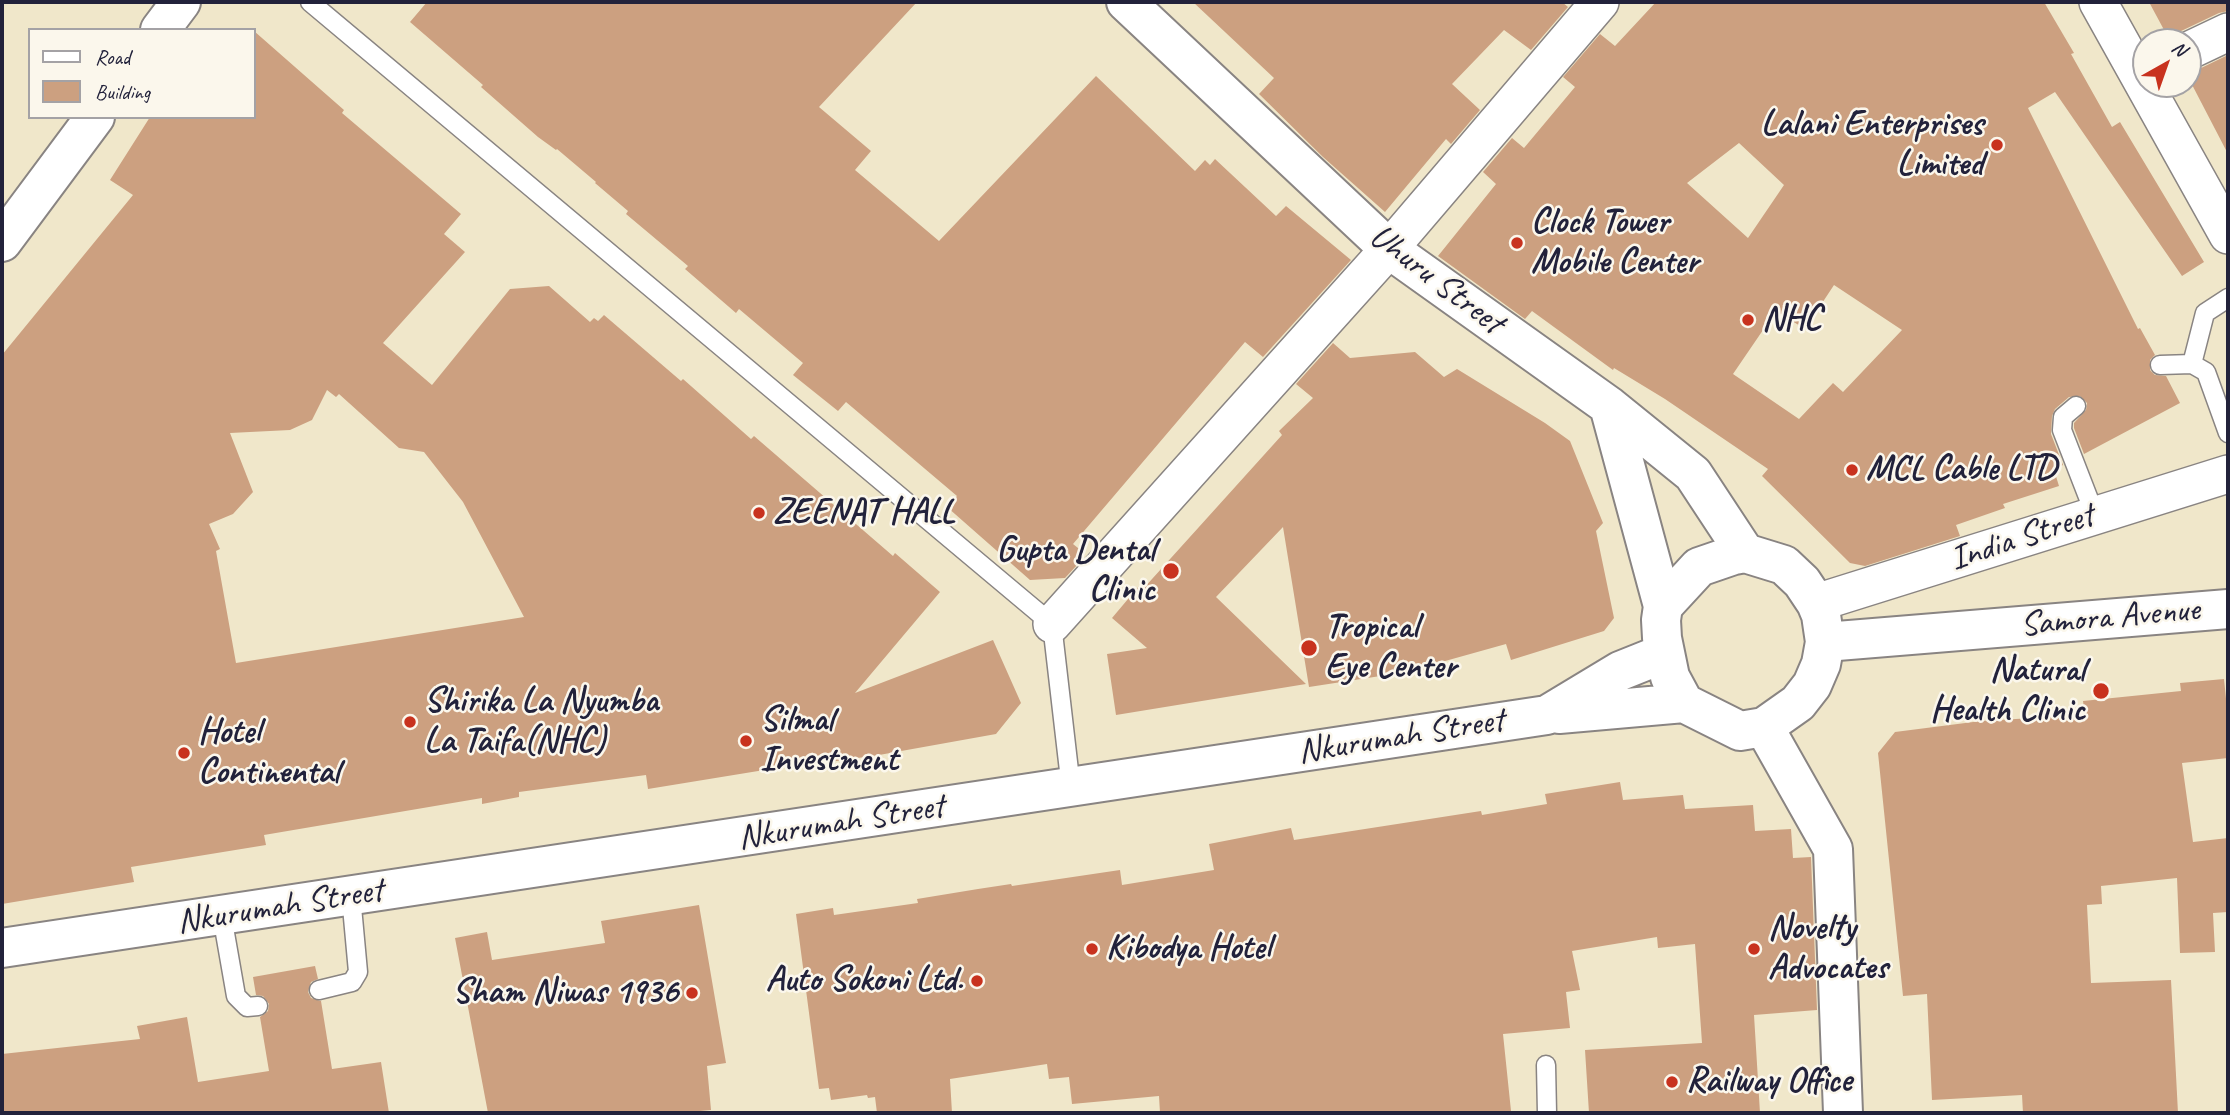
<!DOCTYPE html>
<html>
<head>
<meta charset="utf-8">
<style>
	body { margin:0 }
	#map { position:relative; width:2230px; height:1115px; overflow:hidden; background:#f0e7ca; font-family:Caveat,sans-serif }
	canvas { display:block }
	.frame { position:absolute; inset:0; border:4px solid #22223b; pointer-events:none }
	.legend { position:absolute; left:28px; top:28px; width:228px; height:91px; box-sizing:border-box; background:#fbf7ec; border:2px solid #a4a2a5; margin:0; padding:9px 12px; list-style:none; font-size:21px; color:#22223b }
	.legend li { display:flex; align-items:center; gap:14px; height:35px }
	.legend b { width:35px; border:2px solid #a4a2a5 }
	.north { position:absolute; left:2132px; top:28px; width:70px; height:70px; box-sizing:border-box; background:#fbf7ec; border:2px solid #a4a2a5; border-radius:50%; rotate:40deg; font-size:19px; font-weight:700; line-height:28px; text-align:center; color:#22223b }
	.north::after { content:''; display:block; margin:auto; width:24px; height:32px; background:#c8321e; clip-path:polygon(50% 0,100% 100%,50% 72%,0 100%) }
</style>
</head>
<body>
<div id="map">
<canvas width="2230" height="1115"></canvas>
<div class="frame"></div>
<ul class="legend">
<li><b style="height:9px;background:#fff"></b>Road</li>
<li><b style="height:19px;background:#cca080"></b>Building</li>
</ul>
<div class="north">N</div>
</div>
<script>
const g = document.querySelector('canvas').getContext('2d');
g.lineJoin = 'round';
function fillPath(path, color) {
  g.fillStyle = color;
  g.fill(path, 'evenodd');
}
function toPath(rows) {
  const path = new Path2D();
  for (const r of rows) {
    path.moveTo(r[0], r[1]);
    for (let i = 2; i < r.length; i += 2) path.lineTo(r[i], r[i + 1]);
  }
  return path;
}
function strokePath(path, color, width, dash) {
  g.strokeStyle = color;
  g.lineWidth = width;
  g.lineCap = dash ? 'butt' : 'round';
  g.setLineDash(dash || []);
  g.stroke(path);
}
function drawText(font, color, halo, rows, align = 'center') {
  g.font = font + ' Caveat,sans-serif';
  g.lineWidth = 5;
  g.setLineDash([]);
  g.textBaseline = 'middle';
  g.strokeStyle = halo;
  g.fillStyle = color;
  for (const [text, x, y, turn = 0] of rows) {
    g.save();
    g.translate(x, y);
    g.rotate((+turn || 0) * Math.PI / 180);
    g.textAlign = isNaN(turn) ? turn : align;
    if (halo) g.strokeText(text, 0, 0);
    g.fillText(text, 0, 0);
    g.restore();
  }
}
const building = toPath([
	[427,2,917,2,819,107,871,151,855,170,939,241,1096,76,1195,171,1205,160,1210,165,1215,159,1276,216,1286,206,1351,260,1263,357,1245,342,1073,544,1083,552,1075,561,1078,564,1065,578,1030,580,947,507,957,496,846,402,838,411,793,375,803,363,739,309,736,313,685,269,688,266,626,214,628,211,595,183,596,182,557,149,556,150,538,137,481,87,483,85,410,22],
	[1193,2,1562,2,1568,7,1531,50,1504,30,1452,84,1480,110,1451,144,1446,139,1385,212,1323,157,1259,94,1274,78],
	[1656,2,2044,2,2074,53,2071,54,2112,127,2120,122,2204,262,2182,276,2055,92,2028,108,2138,329,2140,328,2155,355,2150,360,2150,370,2155,375,2166,376,2180,403,2084,454,2074,428,2074,423,2086,410,2087,403,2080,396,2069,397,2055,409,2052,416,2051,434,2063,465,2054,470,2059,486,2003,504,2005,508,1956,525,1960,536,1865,566,1850,563,1762,476,1768,469,1665,399,1614,368,1613,370,1532,311,1525,319,1438,256,1496,184,1483,172,1512,138,1524,148,1575,87,1563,77,1600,34,1615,46],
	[1739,143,1784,185,1748,238,1687,183],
	[1834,285,1902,330,1843,392,1833,383,1799,419,1733,374,1776,311,1805,329],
	[2149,2,2228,2,2228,11,2219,13,2179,32,2170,41],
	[254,31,344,110,342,113,461,214,444,234,465,252,383,343,432,385,510,289,549,286,590,322,594,318,598,321,604,315,681,381,683,379,751,439,754,436,893,556,895,553,940,592,855,693,993,640,1021,703,996,734,879,755,801,766,801,764,648,789,646,775,519,792,519,797,482,804,482,798,264,835,266,845,131,867,134,882,2,904,2,355,133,195,110,180,150,117,254,117],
	[327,390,336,397,339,394,399,448,424,452,463,502,524,617,236,663,216,551,220,549,209,524,233,514,253,492,230,433,290,430,312,420],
	[2228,55,2228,154,2188,77,2188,72,2197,70],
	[1333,343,1350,358,1415,352,1444,377,1457,369,1545,423,1570,441,1603,523,1596,531,1614,618,1604,631,1511,660,1506,644,1438,663,1439,667,1309,687,1283,527,1216,597,1306,684,1116,715,1107,654,1147,648,1112,618,1139,586,1143,589,1282,435,1279,431,1313,398,1296,384],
	[2224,679,2228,718,2228,758,2182,763,2193,842,2228,838,2228,912,2213,913,2215,952,2180,953,2177,878,2101,886,2102,904,2087,905,2091,983,2171,980,2178,1113,2023,1113,2022,1095,1932,1100,1927,994,1903,996,1878,753,1895,732,1981,721,2085,715,2083,701,2181,691,2180,683],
	[1620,782,1623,800,1683,795,1685,809,1753,805,1755,831,1791,829,1793,858,1811,857,1817,1010,1754,1015,1760,1113,1589,1113,1585,1050,1702,1043,1695,944,1658,948,1657,937,1572,951,1580,990,1566,992,1570,1028,1503,1034,1511,1111,1505,1112,1506,1113,1160,1113,1159,1096,1072,1104,1069,1077,1049,1079,1047,1064,950,1079,952,1113,877,1113,875,1097,868,1098,867,1095,831,1100,829,1088,819,1089,796,914,833,908,834,915,918,903,917,899,978,889,1011,884,1012,886,1120,870,1122,885,1214,870,1209,844,1291,828,1294,840,1481,811,1482,815,1547,804,1545,794],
	[699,905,726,1063,707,1066,711,1110,679,1113,488,1113,455,938,487,932,492,960,605,943,601,921],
	[315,966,318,979,311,982,308,992,311,998,321,1001,332,1069,381,1062,389,1113,2,1113,2,1054,140,1039,137,1026,187,1017,198,1082,269,1071,260,1017,268,1011,269,1004,263,996,256,995,253,977]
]);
const service = toPath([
	[310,2,1052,624,1071,788],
	[2192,364,2205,313,2228,298],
	[2160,365,2192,364,2206,372,2228,433],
	[2076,406,2063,417,2062,430,2095,515],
	[222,916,236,996,247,1007,258,1006],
	[319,990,352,982,358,972,351,896],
	[1546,1065,1547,1113]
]);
const minor = toPath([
	[2098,2,2228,235],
	[2188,51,2228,32],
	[1816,603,2228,474],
	[1052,624,1389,249,1600,2]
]);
const tertiary = toPath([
	[1825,642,2228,609]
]);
const secondary = toPath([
	[1126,2,1389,249,1609,406,1693,474,1745,553],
	[1609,406,1663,606],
	[1745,553,1784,565,1802,582,1816,603,1821,615,1825,642,1821,664,1812,685,1798,703,1764,727,1740,731,1684,703,1670,677,1662,638,1661,620,1663,606,1699,567,1734,555,1745,553],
	[1559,714,1684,703],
	[1764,727,1833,849,1843,1113],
	[2,948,1547,715,1620,671,1665,653]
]);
const trunk = toPath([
	[160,30,181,2],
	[2,242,95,117]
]);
const markers = [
	[1997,145,7,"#c8321e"],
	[1517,243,7,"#c8321e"],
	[1748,320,7,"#c8321e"],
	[1852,470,7,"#c8321e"],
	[759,513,7,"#c8321e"],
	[1171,571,9,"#c8321e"],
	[1309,648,9,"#c8321e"],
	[2101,691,9,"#c8321e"],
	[410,722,7,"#c8321e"],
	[746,741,7,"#c8321e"],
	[184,753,7,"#c8321e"],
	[1092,949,7,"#c8321e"],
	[1754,949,7,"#c8321e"],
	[977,981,7,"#c8321e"],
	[692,993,7,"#c8321e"],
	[1672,1082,7,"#c8321e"]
];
const poiNames = [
	["Lalani Enterprises",1983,125,"right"],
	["Limited",1983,165,"right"],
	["Clock Tower",1531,223],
	["Mobile Center",1531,263],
	["NHC",1762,320],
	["MCL Cable LTD",1866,470],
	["ZEENAT HALL",773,513],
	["Gupta Dental",1155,551,"right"],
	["Clinic",1155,591,"right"],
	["Tropical",1325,628],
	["Eye Center",1325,668],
	["Natural",2085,671,"right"],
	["Health Clinic",2085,711,"right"],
	["Shirika La Nyumba",424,702],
	["La Taifa(NHC)",424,742],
	["Silmal",760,721],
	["Investment",760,761],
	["Hotel",198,733],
	["Continental",198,773],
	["Novelty",1768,929],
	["Advocates",1768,969],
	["Kibodya Hotel",1106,949],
	["Auto Sokoni Ltd.",963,981,"right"],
	["Sham Niwas 1936",678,993,"right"],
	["Railway Office",1686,1082]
];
const streetNames = [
	["Uhuru Street",1436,280,37],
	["India Street",2022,538,-18],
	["Samora Avenue",2110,618,-5],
	["Nkurumah Street",1401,737,-9],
	["Nkurumah Street",841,823,-9],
	["Nkurumah Street",280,907,-9]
];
fillPath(building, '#cca080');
strokePath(service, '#898482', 21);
strokePath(minor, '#898482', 40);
strokePath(tertiary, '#898482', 42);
strokePath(secondary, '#898482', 42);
strokePath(trunk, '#898482', 42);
strokePath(service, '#fff', 18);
strokePath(minor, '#fff', 37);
strokePath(tertiary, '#fff', 38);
strokePath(secondary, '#fff', 38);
strokePath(trunk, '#fff', 38);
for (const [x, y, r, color] of markers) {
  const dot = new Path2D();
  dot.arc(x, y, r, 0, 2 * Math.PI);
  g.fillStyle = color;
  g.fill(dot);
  strokePath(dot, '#fbf7ec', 2.5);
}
drawText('bold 35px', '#22223b', '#fbf7ec', poiNames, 'left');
drawText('35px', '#22223b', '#fbf7ec', streetNames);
</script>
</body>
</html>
